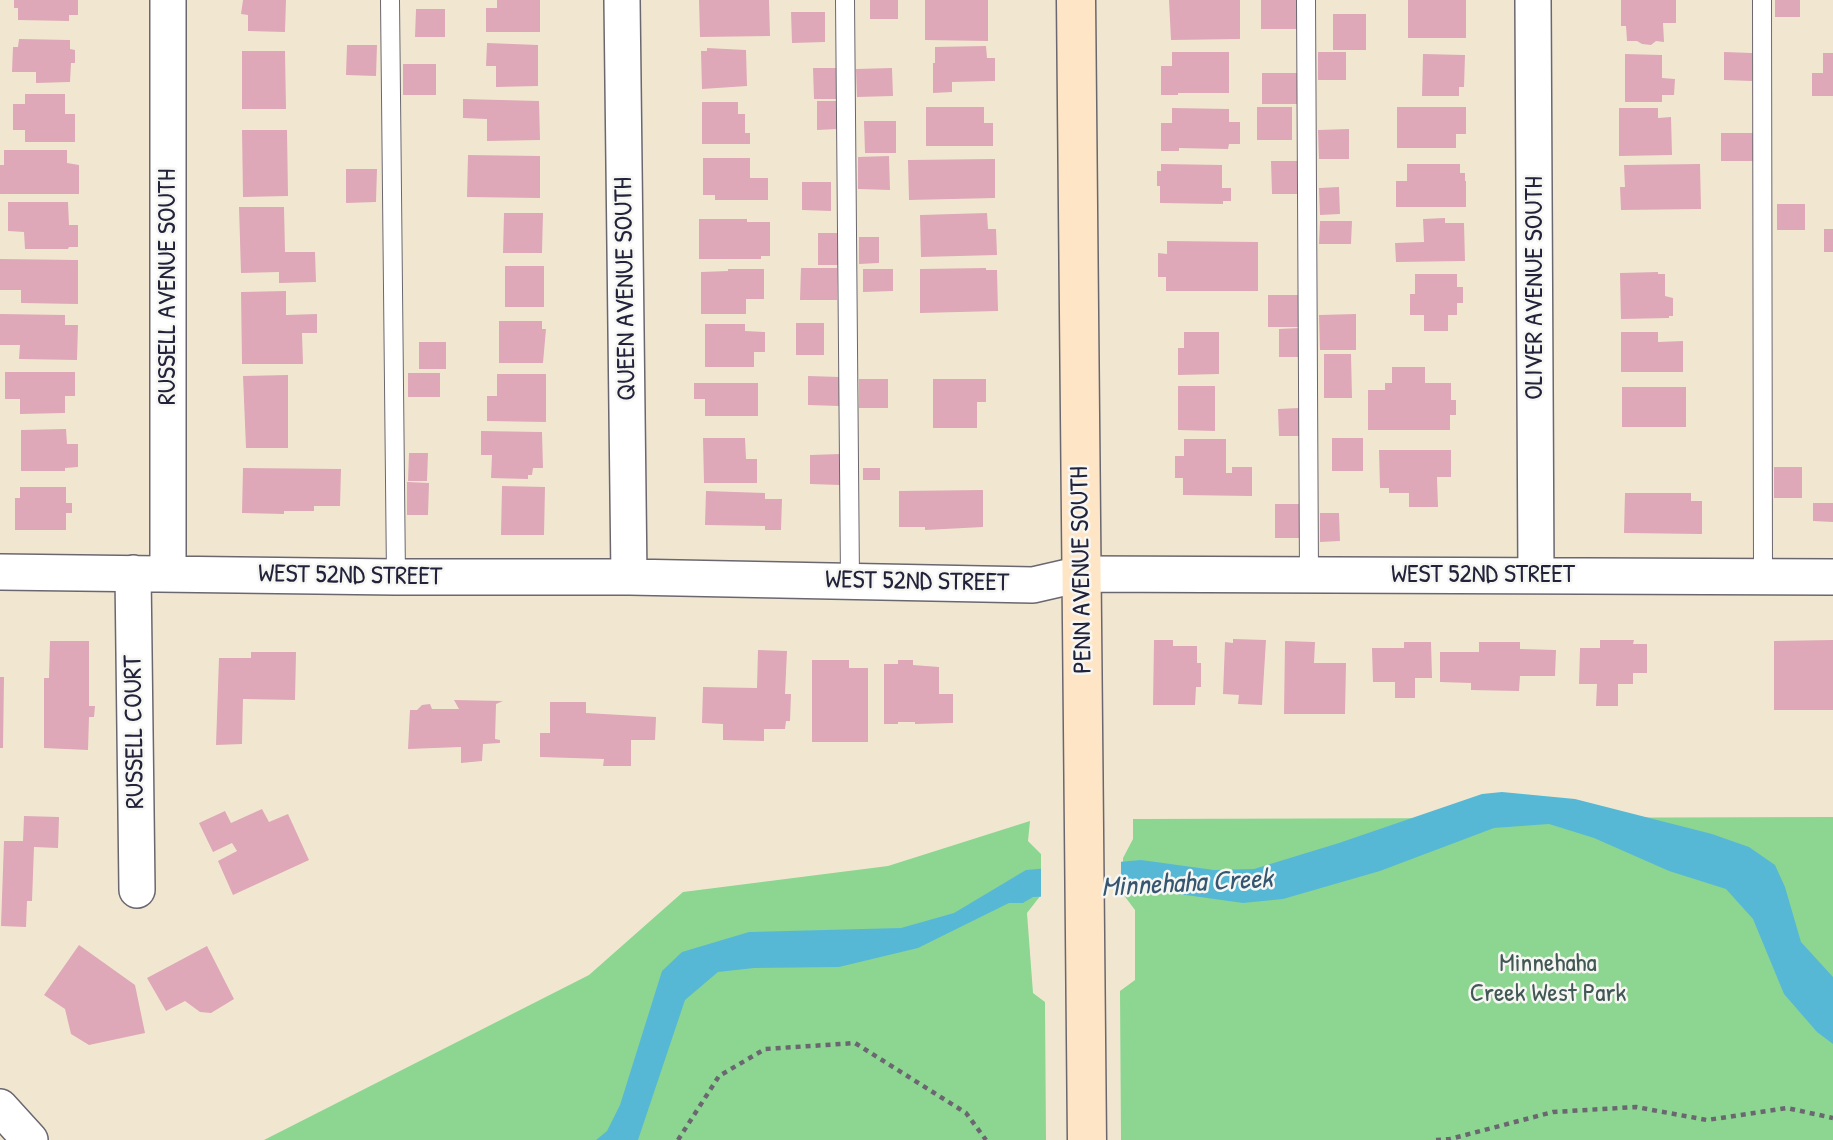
<!DOCTYPE html>
<html>
<head>
<meta charset="utf-8">
<style>
	body { margin:0 }
	canvas { display:block; background:#f1e7d1 }
</style>
</head>
<body>
<canvas width="1833" height="1140"></canvas>
<script>
const g = document.querySelector('canvas').getContext('2d');
g.lineJoin = 'round';
function fillPath(path, color) {
  g.fillStyle = color;
  g.fill(path, 'evenodd');
}
function toPath(rows) {
  const path = new Path2D();
  for (const r of rows) {
    path.moveTo(r[0], r[1]);
    for (let i = 2; i < r.length; i += 2) path.lineTo(r[i], r[i + 1]);
  }
  return path;
}
function strokePath(path, color, width, dash) {
  g.strokeStyle = color;
  g.lineWidth = width;
  g.lineCap = dash ? 'butt' : 'round';
  g.setLineDash(dash || []);
  g.stroke(path);
}
function drawText(font, color, halo, rows, align = 'center') {
  g.font = font + ' "Patrick Hand",sans-serif';
  g.lineWidth = 5;
  g.setLineDash([]);
  g.textBaseline = 'middle';
  g.strokeStyle = halo;
  g.fillStyle = color;
  for (const [text, x, y, turn = 0] of rows) {
    g.save();
    g.translate(x, y);
    g.rotate((+turn || 0) * Math.PI / 180);
    g.textAlign = isNaN(turn) ? turn : align;
    if (halo) g.strokeText(text, 0, 0);
    g.fillText(text, 0, 0);
    g.restore();
  }
}
const green = toPath([
	[1833,817,1833,1140,1121,1140,1120,991,1135,980,1135,910,1123,894,1123,858,1133,839,1133,819],
	[1030,821,1028,841,1041,854,1041,895,1027,913,1033,993,1045,1002,1046,1140,264,1140,589,975,683,892,888,866]
]);
const water = toPath([
	[1502,792,1575,799,1712,834,1749,847,1775,865,1785,887,1801,942,1833,977,1833,1044,1817,1032,1784,994,1753,919,1726,889,1669,871,1594,838,1549,824,1494,828,1380,871,1283,899,1243,903,1164,892,1033,897,1023,903,1009,903,918,948,839,967,754,968,718,972,685,1000,638,1140,596,1140,607,1131,620,1105,662,971,682,952,749,932,901,928,954,913,1026,870,1141,860,1214,870,1254,869,1339,843,1482,794]
]);
const pier = toPath([
	[1121,858,1121,897,1041,900,1041,865]
]);
const building = toPath([
	[14,0,78,0,78,15,69,15,69,21,18,20,18,8,14,8],
	[243,0,286,0,285,32,248,31,248,15,241,14],
	[497,0,540,0,540,32,486,32,486,8,497,8],
	[699,0,769,0,770,36,700,37],
	[870,0,898,0,898,19,870,19],
	[925,0,988,0,988,41,925,40],
	[1169,0,1240,0,1240,39,1171,40],
	[1261,0,1298,0,1298,29,1261,29],
	[1408,0,1466,0,1466,38,1408,38],
	[1621,0,1676,0,1676,23,1663,23,1664,42,1656,41,1651,45,1642,44,1637,41,1627,41,1626,26,1621,26],
	[1775,0,1800,0,1800,17,1775,17],
	[416,9,445,9,445,37,415,37],
	[791,12,825,12,825,42,792,43],
	[1333,14,1366,14,1366,50,1333,50],
	[19,39,70,40,70,49,75,50,75,63,71,63,70,82,36,83,36,72,12,72,13,47,18,47],
	[487,43,538,45,538,86,496,87,496,66,486,66],
	[347,45,377,45,376,76,346,75],
	[986,46,987,58,995,58,995,81,952,82,952,92,933,93,933,63,935,63,935,47],
	[707,48,746,50,747,86,702,89,701,51,707,51],
	[242,51,285,51,286,109,242,109],
	[1172,52,1229,52,1229,93,1178,93,1178,95,1161,95,1161,66,1172,66],
	[1318,52,1346,52,1346,80,1318,80],
	[1724,52,1752,53,1752,81,1724,80],
	[1823,53,1833,53,1833,96,1812,96,1812,73,1823,73],
	[1423,54,1465,55,1464,87,1459,87,1459,96,1422,96],
	[1625,54,1662,55,1662,78,1675,79,1674,95,1662,95,1662,102,1625,102],
	[403,64,436,64,436,95,403,95],
	[813,68,836,68,836,99,814,99],
	[892,68,893,96,857,97,856,69],
	[1262,73,1297,73,1297,104,1262,104],
	[25,94,65,94,65,114,75,114,75,142,25,142,25,130,13,130,13,104,25,104],
	[463,99,539,101,540,140,487,141,487,119,463,118],
	[817,101,837,101,838,129,817,130],
	[702,102,738,102,738,114,745,114,745,133,750,133,750,144,702,144],
	[926,107,984,107,984,123,993,123,993,146,926,146],
	[1257,107,1292,107,1292,140,1257,140],
	[1397,107,1466,107,1466,134,1456,134,1456,148,1397,148],
	[1172,108,1229,109,1229,122,1240,122,1240,144,1229,144,1228,149,1179,148,1179,151,1161,151,1161,123,1172,123],
	[1619,108,1658,108,1658,118,1671,117,1672,155,1619,156],
	[864,121,896,121,896,153,865,153],
	[1349,129,1349,159,1319,159,1318,130],
	[242,130,287,130,288,196,243,197],
	[1721,133,1757,133,1757,161,1721,161],
	[4,150,67,150,67,163,79,165,79,194,0,194,0,165,4,165],
	[468,155,540,156,540,198,467,197],
	[889,156,890,190,858,189,858,157],
	[703,158,750,158,750,178,768,178,768,200,715,200,715,195,703,195],
	[995,159,995,198,909,200,908,160],
	[1271,161,1301,161,1301,194,1272,194],
	[1161,164,1222,165,1222,188,1231,188,1231,201,1223,201,1223,204,1160,203,1160,186,1157,186,1157,171,1161,171],
	[1407,164,1460,164,1460,173,1465,173,1465,181,1466,181,1466,207,1396,207,1396,181,1407,181],
	[1700,164,1701,209,1621,210,1620,187,1625,187,1624,165],
	[346,169,377,169,376,202,346,203],
	[802,182,831,182,831,211,802,210],
	[1339,187,1340,214,1320,215,1319,188],
	[8,202,68,202,69,225,78,225,78,247,69,247,68,249,25,249,24,232,8,231],
	[1777,204,1805,204,1805,230,1777,230],
	[239,207,284,207,285,252,315,252,316,282,279,283,279,272,241,273],
	[504,213,543,213,542,253,503,253],
	[987,213,988,229,996,229,997,255,921,257,920,215],
	[1445,218,1445,223,1464,223,1465,261,1396,262,1395,243,1424,242,1423,219],
	[699,219,747,219,747,222,770,222,770,256,761,256,761,259,699,259],
	[1320,221,1352,221,1351,244,1319,244],
	[1824,229,1833,229,1833,252,1824,252],
	[818,233,838,233,839,265,818,265],
	[859,237,879,237,879,263,859,264],
	[1167,241,1258,242,1258,291,1166,291,1166,277,1158,277,1158,253,1167,254],
	[0,259,78,260,78,304,21,303,21,290,0,290],
	[505,266,544,266,544,307,505,307],
	[801,268,837,268,837,300,800,300],
	[986,268,986,270,997,270,998,311,920,313,920,269],
	[728,269,764,269,764,299,746,299,746,314,701,314,701,272,728,271],
	[863,269,893,269,893,291,863,292],
	[1658,272,1658,274,1665,274,1665,296,1673,298,1673,316,1669,316,1669,318,1621,319,1620,273],
	[1415,274,1457,274,1457,287,1463,287,1463,303,1457,303,1457,315,1448,315,1448,331,1424,331,1424,315,1410,315,1410,294,1415,294],
	[286,291,286,315,317,314,317,333,302,333,303,364,242,364,241,292],
	[1268,295,1299,295,1300,327,1268,327],
	[0,314,65,315,65,325,78,325,77,360,19,359,20,345,0,345],
	[1356,314,1356,350,1320,350,1319,315],
	[499,321,542,321,542,329,546,329,543,363,499,363],
	[796,323,824,323,824,355,796,355],
	[705,324,745,324,745,331,765,332,765,352,754,352,754,367,705,367],
	[1299,328,1299,357,1279,357,1279,329],
	[1184,332,1219,332,1219,374,1178,375,1178,348,1184,348],
	[1621,332,1658,332,1658,342,1683,341,1683,372,1621,372],
	[419,342,446,342,446,369,419,369],
	[1324,354,1351,354,1352,398,1324,398],
	[1392,367,1425,367,1425,383,1451,383,1451,400,1456,400,1456,415,1450,415,1450,430,1368,430,1368,390,1385,390,1385,383,1392,383],
	[5,372,75,372,75,396,65,396,65,413,20,414,20,399,5,399],
	[408,373,440,373,440,397,408,397],
	[497,374,546,374,546,422,487,421,487,396,497,396],
	[288,375,288,448,246,448,243,376],
	[808,376,840,377,839,406,808,405],
	[859,379,888,379,888,408,859,408],
	[933,379,986,379,986,402,977,402,977,428,933,428],
	[694,383,758,383,758,416,705,416,705,399,694,399],
	[1178,386,1215,386,1215,431,1178,430],
	[1622,387,1686,387,1686,427,1622,427],
	[1299,408,1299,436,1279,436,1278,409],
	[66,429,67,444,78,444,78,467,65,468,65,471,21,471,21,430],
	[481,431,542,432,543,468,533,468,532,475,528,475,528,479,491,478,492,455,481,455],
	[703,438,745,438,746,459,757,459,757,483,704,483],
	[1332,438,1363,438,1363,471,1332,471],
	[1184,439,1226,439,1226,473,1232,473,1232,467,1252,467,1252,496,1183,495,1183,478,1175,478,1175,456,1184,456],
	[1379,450,1451,450,1451,477,1437,477,1438,507,1409,507,1409,493,1389,493,1389,488,1380,488],
	[409,453,428,453,427,481,408,481],
	[840,454,840,485,810,484,810,455],
	[1774,467,1802,467,1802,498,1774,498],
	[243,468,341,469,340,506,314,506,314,511,284,511,284,514,242,513],
	[863,468,880,468,880,480,863,480],
	[407,482,429,483,428,515,407,515],
	[502,486,545,487,544,535,501,535],
	[20,487,66,487,66,503,72,503,72,513,66,513,66,530,15,530,15,498,20,498],
	[983,490,983,527,925,530,925,527,899,527,899,491],
	[706,491,765,493,765,499,782,499,781,530,765,530,765,526,705,525],
	[1625,493,1691,493,1691,501,1702,501,1702,534,1624,533],
	[1813,503,1833,503,1833,522,1813,521],
	[1275,504,1301,504,1301,538,1275,538],
	[1320,513,1339,513,1340,541,1320,542],
	[1233,639,1266,640,1262,705,1238,704,1239,695,1223,694,1225,642,1233,643],
	[1154,640,1173,640,1173,646,1197,646,1197,663,1201,663,1201,687,1196,687,1195,705,1153,705],
	[1600,640,1634,640,1633,644,1647,644,1647,673,1633,673,1633,684,1618,684,1618,706,1596,706,1597,684,1579,684,1580,648,1600,648],
	[1833,640,1833,710,1774,710,1774,641],
	[50,641,89,641,89,706,95,706,94,717,89,717,88,750,44,748,44,678,49,678],
	[1285,641,1315,642,1314,663,1346,663,1345,714,1284,714],
	[1404,642,1431,642,1432,678,1415,678,1415,698,1395,698,1395,682,1373,682,1372,648,1404,648],
	[1479,642,1520,642,1520,649,1556,650,1555,676,1520,676,1519,691,1471,690,1471,683,1440,682,1440,652,1479,652],
	[758,650,787,651,785,694,791,694,790,721,786,721,785,729,764,729,764,741,723,740,723,724,702,723,703,687,757,688],
	[251,652,296,652,295,700,243,699,242,744,216,745,219,658,251,658],
	[812,660,849,660,849,668,868,668,868,742,812,742],
	[898,660,913,660,913,665,939,667,939,694,953,694,953,723,915,724,915,722,898,722,898,724,884,724,884,664,898,664],
	[0,677,4,677,3,748,0,748],
	[454,700,503,701,496,704,495,739,500,740,500,743,483,744,482,761,461,763,461,747,408,749,410,710,417,710,422,705,430,704,432,709,459,709],
	[550,702,586,702,586,713,656,717,655,740,631,740,631,766,603,766,604,759,540,757,540,733,550,733],
	[262,809,269,822,288,814,309,860,233,895,218,861,237,851,232,843,213,852,199,823,225,811,231,823],
	[24,816,59,817,58,848,34,847,32,901,27,901,26,927,1,926,4,841,23,841],
	[79,945,135,985,145,1033,89,1045,71,1034,65,1009,44,995],
	[207,946,234,999,211,1013,200,1012,185,1001,166,1011,147,978]
]);
const path = toPath([
	[678,1140,719,1076,765,1049,855,1043,966,1113,986,1140],
	[1436,1140,1450,1139,1553,1112,1636,1107,1707,1120,1787,1108,1833,1118]
]);
const lane = toPath([
	[390,0,396,577],
	[845,0,850,580],
	[1306,0,1309,575],
	[1762,0,1763,576]
]);
const street = toPath([
	[168,0,168,574],
	[622,0,629,577],
	[1533,0,1536,575],
	[0,572,396,577,629,577,1033,585,1081,574,1833,577],
	[133,573,137,890],
	[0,1107,30,1140]
]);
const secondary = toPath([
	[1076,0,1087,1140]
]);
const streetNames = [
	["RUSSELL AVENUE SOUTH",168,287,-90],
	["OLIVER AVENUE SOUTH",1535,288,-90],
	["QUEEN AVENUE SOUTH",626,289,-91],
	["PENN AVENUE SOUTH",1082,570,-91],
	["WEST 52ND STREET",1483,575],
	["WEST 52ND STREET",350,576,1],
	["WEST 52ND STREET",917,582,1],
	["RUSSELL COURT",135,732,-91]
];
const parkNames = [
	["Minnehaha",1548,964],
	["Creek West Park",1548,994]
];
const waterNames = [
	["Minnehaha Creek",1187,884,-3]
];
fillPath(green, '#8dd691');
fillPath(water, '#57b8d6');
fillPath(pier, '#f1e7d1');
fillPath(building, '#dea8b8');
strokePath(lane, '#6a6770', 20);
strokePath(street, '#6a6770', 38);
strokePath(secondary, '#6a6770', 41);
strokePath(path, '#6a6770', 4.5, [5, 5]);
strokePath(lane, '#fff', 18);
strokePath(street, '#fff', 35);
strokePath(secondary, '#fee5c5', 38);
drawText('26px', '#22223b', '#f6f6f2', streetNames);
drawText('26px', '#425855', '#f6f6f2', parkNames);
drawText('italic 28px', '#355671', '#f6f6f2', waterNames);
</script>
</body>
</html>
